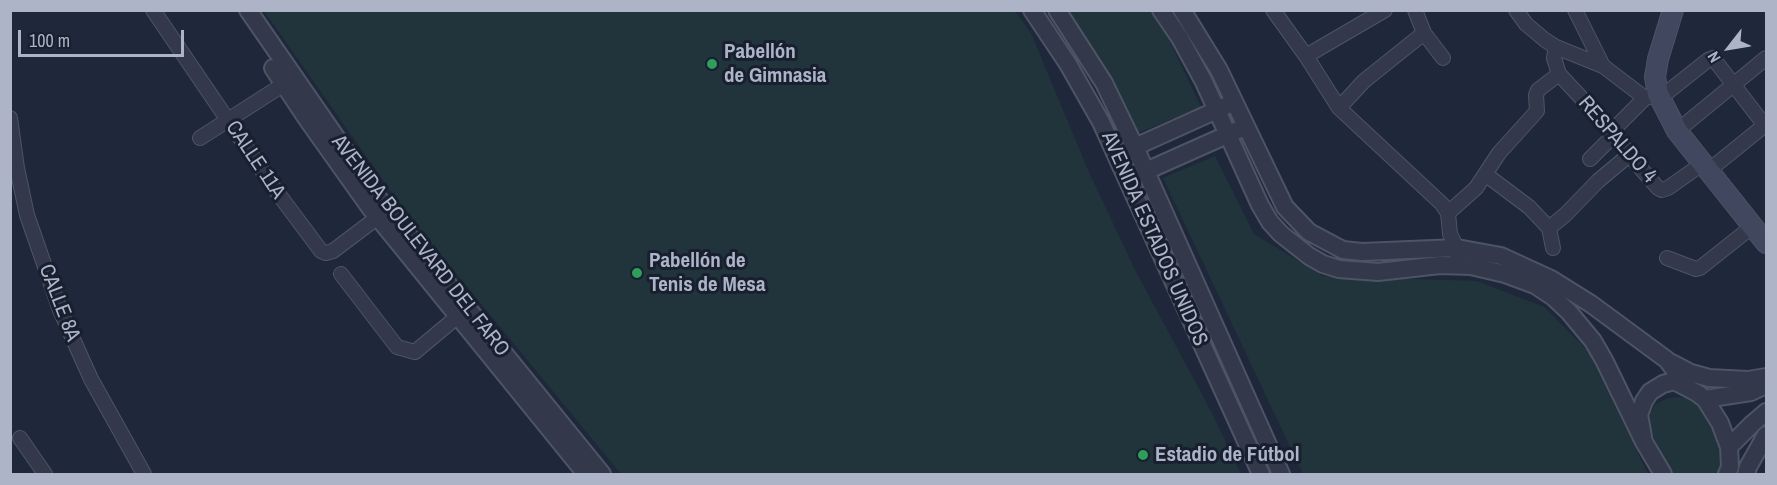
<!DOCTYPE html>
<html>
<head>
<meta charset="utf-8">
<style>
	body { margin:0 }
	#map { position:relative; width:1777px; height:485px; overflow:hidden; background:#1f273a; font-family:"Archivo Narrow",sans-serif }
	canvas { display:block }
	.frame { position:absolute; inset:0; border:12px solid #adb4c7; pointer-events:none }
	.north { position:absolute; left:1699px; top:18px; width:60px; height:60px; -webkit-text-stroke:4px #181f2f; paint-order:stroke; rotate:239deg; font-size:16px; font-weight:700; line-height:24px; text-align:center; color:#adb4c7 }
	.north::after { content:''; display:block; margin:auto; width:21px; height:27px; background:#adb4c7; clip-path:polygon(50% 0,100% 100%,50% 72%,0 100%) }
	.scale { position:absolute; left:18px; top:30px; width:166px; height:27px; box-sizing:border-box; border:3px solid #adb4c7; border-top:0; padding-left:8px; font-size:18px; line-height:21px; white-space:nowrap; color:#adb4c7; -webkit-text-stroke:4px #181f2f; paint-order:stroke }
</style>
</head>
<body>
<div id="map">
<canvas width="1777" height="485"></canvas>
<div class="frame"></div>
<div class="north">N</div>
<div class="scale">100 m</div>
</div>
<script>
const g = document.querySelector('canvas').getContext('2d');
g.lineJoin = 'round';
function fillPath(path, color) {
  g.fillStyle = color;
  g.fill(path, 'evenodd');
}
function toPath(rows) {
  const path = new Path2D();
  for (const r of rows) {
    path.moveTo(r[0], r[1]);
    for (let i = 2; i < r.length; i += 2) path.lineTo(r[i], r[i + 1]);
  }
  return path;
}
function strokePath(path, color, width, dash) {
  g.strokeStyle = color;
  g.lineWidth = width;
  g.lineCap = dash ? 'butt' : 'round';
  g.setLineDash(dash || []);
  g.stroke(path);
}
function drawText(font, color, halo, rows, align = 'center') {
  g.font = font + ' "Archivo Narrow",sans-serif';
  g.lineWidth = 6;
  g.setLineDash([]);
  g.textBaseline = 'middle';
  g.strokeStyle = halo;
  g.fillStyle = color;
  for (const [text, x, y, turn = 0] of rows) {
    g.save();
    g.translate(x, y);
    g.rotate((+turn || 0) * Math.PI / 180);
    g.textAlign = isNaN(turn) ? turn : align;
    if (halo) g.strokeText(text, 0, 0);
    g.fillText(text, 0, 0);
    g.restore();
  }
}
const green = toPath([
	[264,11,1015,11,1031,33,1088,170,1135,270,1212,413,1241,474,621,474,404,210],
	[1068,11,1151,11,1165,31,1201,107,1138,133,1079,27],
	[1215,156,1254,234,1323,276,1477,281,1544,307,1588,351,1648,474,1303,474,1163,178],
	[1682,397,1695,402,1712,428,1719,445,1721,470,1718,474,1673,474,1663,462,1648,421,1654,405,1668,398]
]);
const minor = toPath([
	[153,10,274,188,321,251,326,253,333,251,378,217],
	[1273,10,1306,56,1339,108,1442,204,1448,213,1450,234,1457,248,1458,266],
	[1415,10,1424,33,1443,58],
	[1516,10,1526,24,1545,40,1556,47,1603,66,1645,98,1658,94],
	[1575,10,1603,66],
	[1556,47,1554,58,1559,74,1615,134,1629,155,1658,188,1662,190,1668,188,1702,164],
	[1306,56,1385,10],
	[1660,98,1708,60,1713,58,1766,127],
	[1339,108,1364,81,1424,33],
	[10,118,17,168,27,215,60,310,91,379,144,474],
	[1677,131,1766,58],
	[200,138,292,79],
	[1590,159,1615,134,1617,126,1645,98],
	[1708,171,1765,125],
	[1485,174,1529,207,1549,228,1553,248],
	[1448,213,1476,188,1499,153,1537,111,1536,95,1538,90,1559,74],
	[1549,228,1565,215,1598,181,1629,155],
	[1667,258,1696,269,1700,268,1753,226],
	[341,274,397,347,415,352,458,316],
	[20,438,45,474]
]);
const tertiary = toPath([
	[248,10,378,198,602,474],
	[1032,10,1068,64,1101,122,1261,474],
	[1057,10,1104,83,1135,147,1281,474],
	[1161,10,1180,38,1204,82,1260,205,1270,222,1281,234,1309,256,1323,264,1339,269,1378,272,1440,265,1471,266,1505,274,1535,285,1553,297,1569,312,1593,341,1604,360,1644,442],
	[1182,10,1219,70,1285,207,1309,232,1343,250,1362,252,1457,248,1501,256,1551,279,1591,304,1667,360,1688,388],
	[273,68,307,119,371,209,586,474],
	[1126,151,1228,105],
	[1138,173,1146,171,1238,130],
	[1672,363,1691,373,1709,378,1748,380,1766,377],
	[1705,399,1751,392,1766,385],
	[1729,447,1752,424,1766,412],
	[1663,474,1644,442,1639,415,1644,401,1650,392,1663,384,1674,381,1697,393,1705,399,1720,423,1729,447,1730,467,1727,474],
	[1746,474,1748,467,1766,435]
]);
const secondary = toPath([
	[1673,10,1658,59,1655,77,1658,94,1677,131,1766,243]
]);
const markers = [
	[712,64,6,"#2e9e5b"],
	[637,273,6,"#2e9e5b"],
	[1143,455,6,"#2e9e5b"]
];
const poiNames = [
	["Pabellón",724,52],
	["de Gimnasia",724,76],
	["Pabellón de",649,261],
	["Tenis de Mesa",649,285],
	["Estadio de Fútbol",1155,455]
];
const streetNames = [
	["RESPALDO 4",1617,140,49],
	["CALLE 11A",255,160,56],
	["AVENIDA ESTADOS UNIDOS",1154,239,66],
	["AVENIDA BOULEVARD DEL FARO",420,246,52],
	["CALLE 8A",59,303,69]
];
fillPath(green, '#21343b');
strokePath(minor, '#4d5465', 16);
strokePath(tertiary, '#4d5465', 20);
strokePath(secondary, '#4d5465', 22);
strokePath(minor, '#33394a', 14);
strokePath(tertiary, '#33394a', 16);
strokePath(secondary, '#40475e', 20);
for (const [x, y, r, color] of markers) {
  const dot = new Path2D();
  dot.arc(x, y, r, 0, 2 * Math.PI);
  g.fillStyle = color;
  g.fill(dot);
  strokePath(dot, '#181f2f', 2);
}
drawText('bold 21px', '#adb4c7', '#181f2f', poiNames, 'left');
drawText('21px', '#adb4c7', '#181f2f', streetNames);
</script>
</body>
</html>
